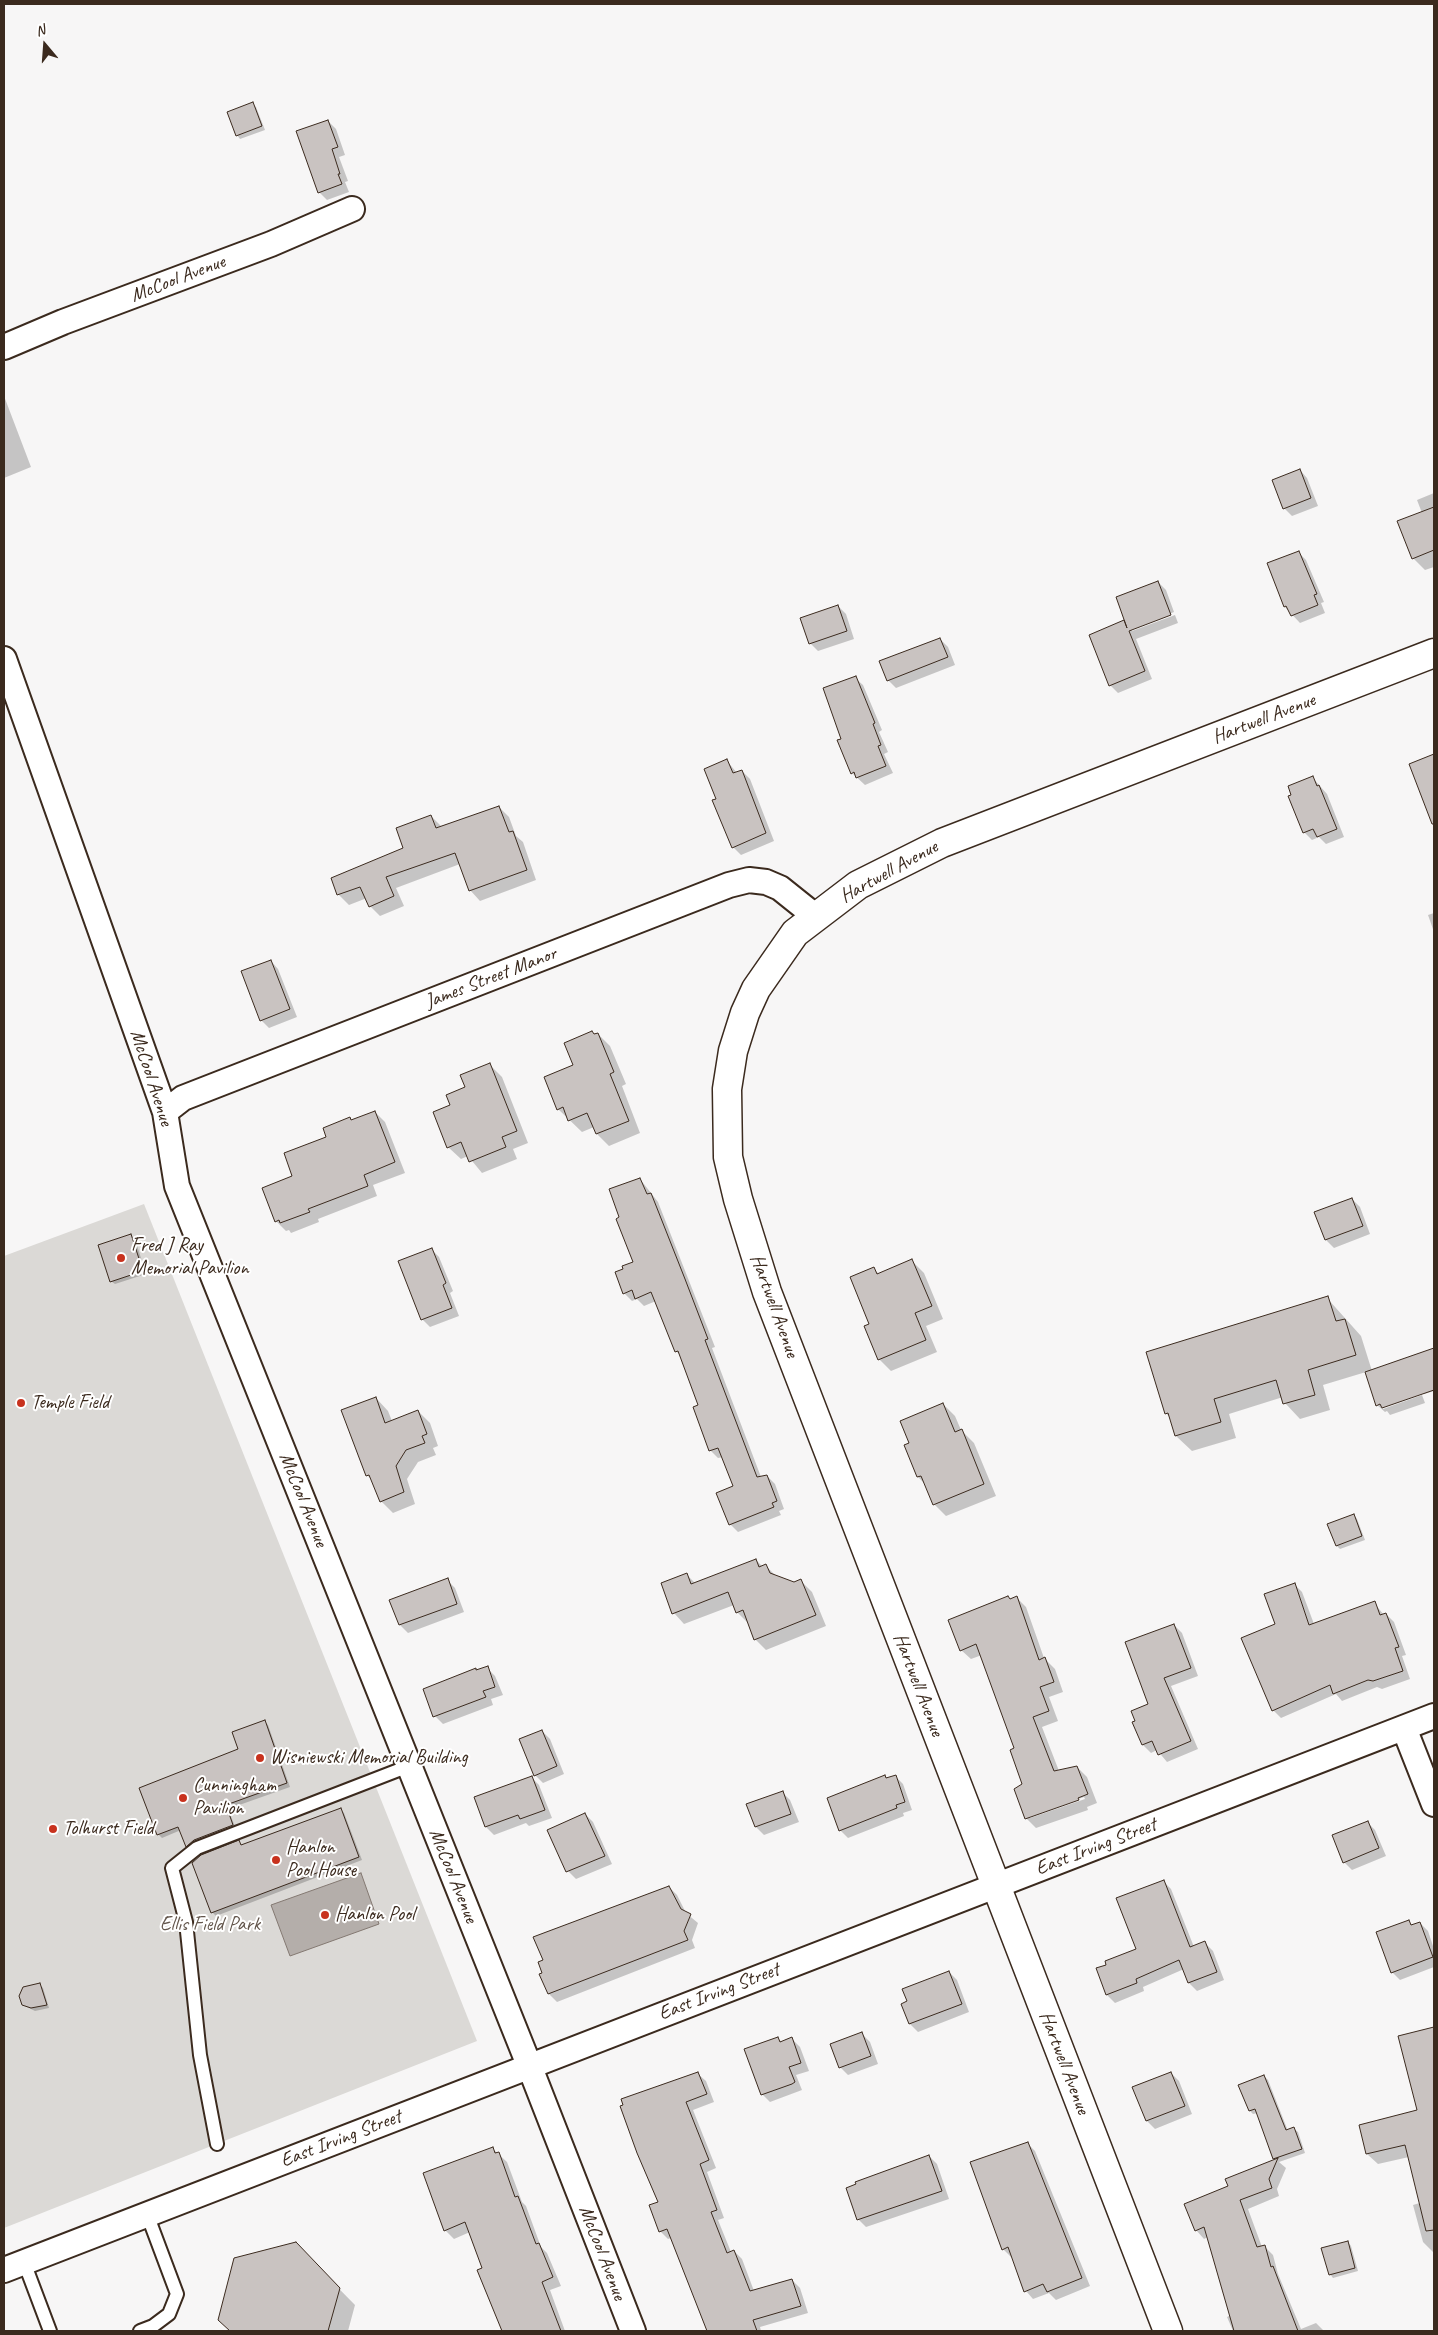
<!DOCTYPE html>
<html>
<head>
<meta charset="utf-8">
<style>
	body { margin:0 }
	#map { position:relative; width:1438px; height:2335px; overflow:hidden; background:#f7f6f6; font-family:Caveat,sans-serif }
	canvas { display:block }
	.frame { position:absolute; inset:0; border:5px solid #3b2a1e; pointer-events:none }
	.north { position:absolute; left:20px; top:20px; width:50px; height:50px; -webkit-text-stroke:4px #fff; paint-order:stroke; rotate:342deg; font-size:14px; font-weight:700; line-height:20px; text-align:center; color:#3b2a1e }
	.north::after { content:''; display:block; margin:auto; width:18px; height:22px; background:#3b2a1e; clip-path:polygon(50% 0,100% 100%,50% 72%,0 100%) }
</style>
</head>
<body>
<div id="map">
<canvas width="1438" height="2335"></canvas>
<div class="frame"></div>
<div class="north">N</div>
</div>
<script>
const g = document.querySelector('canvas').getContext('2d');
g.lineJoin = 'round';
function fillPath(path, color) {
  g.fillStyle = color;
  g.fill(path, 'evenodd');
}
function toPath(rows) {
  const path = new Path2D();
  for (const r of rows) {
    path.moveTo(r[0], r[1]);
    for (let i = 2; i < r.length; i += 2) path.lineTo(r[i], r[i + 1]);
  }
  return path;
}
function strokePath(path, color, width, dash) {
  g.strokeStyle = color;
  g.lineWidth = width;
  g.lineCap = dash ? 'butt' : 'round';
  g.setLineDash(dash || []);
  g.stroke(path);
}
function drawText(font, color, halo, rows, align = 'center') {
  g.font = font + ' Caveat,sans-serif';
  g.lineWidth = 4;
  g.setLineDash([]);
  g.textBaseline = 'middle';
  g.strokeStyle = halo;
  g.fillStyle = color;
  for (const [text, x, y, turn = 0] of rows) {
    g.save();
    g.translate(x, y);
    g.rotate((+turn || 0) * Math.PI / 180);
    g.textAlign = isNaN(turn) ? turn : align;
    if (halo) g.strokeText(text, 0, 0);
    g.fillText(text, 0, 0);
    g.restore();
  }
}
const green = toPath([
	[144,1204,477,2041,4,2228,4,1256]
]);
const water = toPath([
	[361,1873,379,1924,290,1956,271,1905,361,1873]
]);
const shadow = toPath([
	[252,104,256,107,265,130,240,139,237,135],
	[328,121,336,129,345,155,339,157,348,181,345,182,349,192,327,200,319,192],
	[4,396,31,467,4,478],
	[1300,470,1307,478,1318,506,1292,516,1284,508],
	[1434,493,1434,567,1425,570,1413,558,1422,513,1417,500],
	[1298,552,1306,560,1324,602,1321,603,1325,613,1300,623,1285,607,1268,564],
	[1158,582,1166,590,1174,612,1132,629,1132,631,1175,615,1178,623,1136,639,1152,679,1118,693,1110,685,1124,622,1128,626],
	[838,606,846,614,854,639,818,651,810,643],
	[940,639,948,647,955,665,896,688,888,680],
	[855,678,863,685,882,730,879,732,888,752,884,754,893,773,865,785,852,773,842,740],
	[1434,755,1434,810,1433,810,1411,764],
	[727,761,737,773,742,771,750,779,774,841,741,855,733,847,717,799],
	[1312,777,1327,794,1344,837,1326,844,1319,837,1312,840,1304,832],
	[499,807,509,817,516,836,523,842,536,880,480,901,470,890,460,864,396,888,404,906,380,916,370,906,367,898,349,905,338,894,405,849,431,816,441,826],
	[1434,913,1434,932,1428,915],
	[271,961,278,969,297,1017,269,1028,261,1020],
	[598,1034,610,1046,626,1084,622,1086,640,1133,609,1146,597,1134,594,1127,582,1132,558,1109,575,1066,595,1035],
	[490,1065,502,1077,528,1143,513,1149,517,1159,482,1173,468,1156,461,1159,448,1147,467,1088],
	[375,1112,385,1122,405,1173,373,1185,377,1196,318,1219,319,1222,291,1233,289,1230,286,1231,276,1221,294,1177,328,1138],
	[640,1179,658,1202,715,1347,712,1348,761,1477,767,1476,775,1484,784,1509,779,1511,781,1515,738,1532,730,1524,734,1487,723,1457,718,1458,710,1450,700,1406,681,1356,676,1351,656,1301,644,1306,637,1299,632,1301,624,1293,634,1262],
	[1352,1199,1360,1207,1370,1234,1334,1248,1326,1240],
	[131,1236,135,1239,146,1274,115,1284,111,1281],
	[431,1249,439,1257,453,1291,450,1293,459,1316,430,1327,422,1319],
	[912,1261,924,1273,943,1319,926,1326,937,1352,891,1371,879,1359,871,1324,874,1269,879,1274],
	[1327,1298,1361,1336,1372,1371,1434,1349,1434,1391,1424,1394,1424,1392,1381,1407,1383,1409,1422,1395,1425,1403,1390,1415,1387,1411,1385,1412,1377,1405,1366,1372,1323,1385,1330,1410,1300,1419,1285,1403,1283,1397,1229,1414,1236,1438,1192,1451,1176,1436,1171,1419,1166,1413],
	[376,1398,388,1411,392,1421,418,1411,430,1423,438,1446,433,1448,436,1455,418,1462,407,1479,415,1504,393,1513,381,1501,373,1481,367,1475],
	[943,1404,955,1416,961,1430,974,1443,996,1496,946,1516,934,1504,926,1485,918,1477],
	[1354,1515,1357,1519,1365,1540,1340,1549,1337,1546],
	[756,1560,763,1567,766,1566,777,1577,794,1583,801,1581,812,1592,826,1626,766,1650,755,1639,748,1623,737,1612,734,1605,684,1624,674,1613,687,1575,696,1584],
	[447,1580,455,1588,464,1612,408,1633,400,1625,391,1600],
	[1294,1584,1302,1592,1314,1624,1374,1603,1384,1615,1386,1614,1394,1622,1406,1655,1402,1656,1410,1679,1382,1689,1377,1687,1342,1701,1336,1694,1281,1718,1273,1710,1276,1625],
	[1017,1598,1026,1607,1044,1658,1055,1669,1063,1692,1049,1697,1058,1721,1042,1727,1059,1771,1077,1767,1087,1777,1097,1803,1087,1807,1088,1810,1036,1828,1026,1818,1024,1784,1015,1749,982,1655,971,1659,961,1650,1011,1600],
	[1084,1797,1085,1799,1030,1818,1030,1816],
	[1174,1625,1182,1633,1198,1676,1171,1686,1198,1749,1167,1762,1157,1750,1151,1753,1143,1745,1133,1723,1150,1704],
	[487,1668,495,1676,503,1695,491,1699,493,1705,443,1724,435,1716,477,1672],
	[264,1721,268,1725,290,1787,228,1809,236,1829,190,1849,181,1830,162,1838,158,1834],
	[542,1731,550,1739,564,1774,543,1783,535,1775],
	[885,1776,888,1779,895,1776,903,1784,912,1810,903,1813,904,1816,848,1838,840,1830],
	[531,1777,539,1785,552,1818,529,1826,526,1823,494,1835,486,1827,476,1798],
	[782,1792,790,1800,799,1822,764,1835,756,1827,748,1805],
	[340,1809,344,1813,362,1860,216,1916,212,1912,239,1842,243,1846],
	[585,1814,593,1822,612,1864,576,1879,568,1871],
	[1367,1822,1375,1830,1386,1856,1352,1870,1344,1862],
	[1163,1881,1171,1889,1194,1947,1205,1943,1213,1951,1224,1980,1197,1991,1189,1983,1184,1969,1143,1987,1144,1991,1115,2003,1107,1995,1098,1969,1137,1950],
	[669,1887,677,1895,686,1913,698,1923,692,1940,695,1948,557,2002,549,1994,541,1974],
	[1408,1921,1413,1926,1420,1923,1428,1931,1434,1949,1434,1967,1400,1980,1392,1972],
	[949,1972,957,1980,969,2012,918,2032,910,2024,902,2005],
	[39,1984,43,1988,49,2008,35,2011,23,2005],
	[1434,2028,1434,2253,1423,2242,1413,2205,1426,2201,1409,2157,1378,2164,1367,2154,1419,2111,1400,2037],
	[862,2034,870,2042,878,2064,848,2075,840,2067],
	[777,2038,782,2042,792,2039,800,2047,809,2071,796,2075,802,2090,770,2102,762,2094],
	[1171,2073,1179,2081,1192,2114,1155,2129,1147,2121],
	[698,2074,706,2081,714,2102,693,2110,716,2168,707,2172,724,2218,718,2220,731,2252,734,2251,742,2259,754,2291,792,2280,800,2288,808,2313,760,2327,761,2331,708,2331,671,2238,668,2239,660,2231,659,2203,638,2153],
	[1264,2076,1268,2080,1288,2131,1294,2129,1298,2132,1305,2153,1279,2162,1286,2168,1277,2189,1279,2196,1248,2209,1262,2247,1264,2246,1273,2255,1278,2274,1301,2329,1316,2323,1324,2331,1233,2331,1227,2317,1231,2315,1208,2237,1204,2239,1196,2230,1230,2187,1276,2161,1258,2113,1253,2114,1250,2111],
	[1027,2143,1035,2151,1090,2286,1056,2300,1049,2293,1033,2299,1026,2291,1013,2256,1011,2257,1003,2249],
	[492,2148,507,2162,522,2202,526,2206,541,2247,547,2253,561,2286,550,2290,565,2331,506,2331,470,2232,454,2239,445,2230],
	[929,2156,937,2164,949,2199,866,2227,858,2219],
	[1348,2242,1351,2246,1358,2271,1333,2278,1330,2274],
	[295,2244,355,2305,348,2331,231,2331,220,2319]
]);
const building = toPath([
	[253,102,262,126,236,136,227,112,253,102],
	[328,120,338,147,332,149,340,174,338,174,342,184,318,193,296,131,328,120],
	[1300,469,1311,498,1283,509,1272,480,1300,469],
	[1434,507,1434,550,1412,559,1397,521,1434,507],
	[1299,551,1317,594,1314,595,1318,605,1291,616,1286,606,1284,607,1267,563,1299,551],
	[1158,581,1171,615,1129,631,1145,671,1109,686,1089,635,1124,620,1127,628,1116,597,1158,581],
	[838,605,847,631,809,644,800,618,838,605],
	[940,638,948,657,887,681,879,661,940,638],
	[856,676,875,723,873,724,881,745,878,746,886,766,856,778,854,772,851,774,837,740,841,739,823,688,856,676],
	[1434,754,1434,824,1432,824,1409,764,1434,754],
	[727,759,733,773,742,770,766,833,732,848,712,800,716,799,704,769,727,759],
	[1313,776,1317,786,1319,785,1337,829,1317,837,1313,829,1303,833,1288,796,1291,795,1288,786,1313,776],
	[499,806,509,832,513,831,527,870,469,891,455,853,386,877,394,896,369,907,360,887,337,895,331,878,403,848,396,828,431,815,436,828,499,806],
	[271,960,290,1009,260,1021,241,971,271,960],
	[592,1031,594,1034,598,1033,614,1072,610,1074,629,1121,596,1134,587,1113,568,1121,563,1107,557,1110,544,1077,573,1065,564,1043,592,1031],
	[490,1063,517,1131,502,1137,506,1147,469,1162,461,1142,447,1148,433,1112,450,1105,446,1095,465,1087,460,1075,490,1063],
	[375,1111,395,1162,364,1175,368,1186,308,1209,310,1212,280,1223,279,1220,275,1222,262,1188,292,1176,284,1153,326,1137,323,1128,350,1117,351,1120,375,1111],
	[640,1178,647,1194,651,1193,685,1279,708,1339,705,1340,757,1477,767,1475,777,1501,772,1503,774,1507,729,1525,716,1493,733,1486,718,1448,709,1451,693,1407,698,1405,678,1351,675,1352,651,1292,635,1299,632,1290,623,1294,615,1272,623,1269,622,1266,633,1262,616,1219,619,1217,609,1189,640,1178],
	[1352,1198,1363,1226,1325,1240,1314,1212,1352,1198],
	[131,1234,143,1271,110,1282,98,1245,131,1234],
	[432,1248,446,1283,443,1285,452,1308,421,1320,398,1261,432,1248],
	[912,1259,932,1306,915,1313,926,1340,878,1360,864,1326,869,1324,850,1277,874,1267,877,1274,912,1259],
	[1328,1296,1336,1321,1345,1319,1356,1355,1308,1370,1315,1395,1283,1404,1276,1380,1214,1399,1221,1422,1175,1436,1168,1413,1165,1414,1146,1352,1328,1296],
	[1434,1348,1434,1390,1382,1408,1380,1404,1376,1406,1365,1372,1434,1348],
	[376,1397,385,1423,418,1410,427,1434,422,1436,425,1443,406,1450,396,1466,404,1492,380,1502,369,1475,366,1476,341,1410,376,1397],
	[943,1403,955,1432,962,1429,984,1484,933,1505,921,1476,917,1477,904,1445,909,1443,900,1421,943,1403],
	[1354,1514,1362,1536,1336,1546,1327,1524,1354,1514],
	[756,1559,759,1567,766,1564,770,1573,794,1582,801,1579,816,1615,754,1640,743,1610,736,1613,728,1592,672,1614,661,1583,687,1573,691,1584,756,1559],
	[448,1578,457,1604,399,1625,389,1600,448,1578],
	[1295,1583,1309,1625,1375,1601,1380,1615,1386,1613,1399,1647,1395,1648,1403,1671,1373,1681,1368,1680,1333,1694,1330,1685,1272,1711,1241,1638,1275,1624,1264,1594,1295,1583],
	[1008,1596,1010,1599,1017,1596,1039,1660,1045,1657,1054,1682,1040,1687,1049,1711,1033,1717,1054,1771,1077,1766,1088,1794,1078,1798,1079,1800,1025,1819,1014,1789,1022,1784,1010,1750,1014,1748,976,1644,960,1651,948,1620,1008,1596],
	[1174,1624,1191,1668,1164,1678,1191,1741,1158,1755,1152,1741,1142,1745,1132,1722,1135,1721,1131,1711,1148,1704,1125,1642,1174,1624],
	[488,1666,495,1687,483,1691,486,1697,433,1717,423,1689,476,1668,476,1670,488,1666],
	[265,1720,287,1783,226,1805,233,1825,194,1840,186,1847,178,1827,157,1835,139,1788,238,1749,232,1732,265,1720],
	[542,1730,557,1766,534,1776,519,1739,542,1730],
	[885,1775,886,1778,896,1775,905,1802,896,1805,897,1808,839,1831,827,1798,885,1775],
	[532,1776,545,1810,520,1819,518,1815,485,1827,474,1797,532,1776],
	[783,1791,791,1814,755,1827,746,1804,783,1791],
	[341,1808,359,1857,211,1913,192,1863,201,1855,239,1840,241,1845,341,1808],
	[585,1813,605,1856,566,1872,547,1830,585,1813],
	[1368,1821,1379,1848,1343,1863,1332,1835,1368,1821],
	[1164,1880,1190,1947,1205,1941,1217,1972,1188,1983,1179,1960,1136,1979,1137,1983,1106,1995,1096,1968,1106,1965,1105,1961,1136,1949,1116,1898,1164,1880],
	[669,1886,681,1909,691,1914,684,1931,688,1940,548,1994,539,1974,542,1973,538,1962,543,1960,533,1937,669,1886],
	[1409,1920,1411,1925,1420,1922,1433,1957,1391,1973,1376,1932,1409,1920],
	[949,1971,962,2004,909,2024,901,2004,907,2001,902,1989,949,1971],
	[40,1983,47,2005,31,2008,22,2005,19,1996,23,1987,40,1983],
	[1434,2027,1434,2230,1426,2231,1405,2145,1366,2154,1359,2125,1417,2110,1398,2036,1434,2027],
	[862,2032,871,2056,839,2068,830,2044,862,2032],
	[778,2037,780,2042,792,2037,801,2063,789,2067,795,2082,792,2084,761,2095,744,2049,778,2037],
	[698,2072,707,2094,686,2102,709,2160,700,2164,717,2210,711,2212,727,2253,734,2250,750,2291,792,2279,801,2306,753,2320,757,2331,707,2331,667,2229,659,2232,649,2205,658,2202,637,2153,620,2106,623,2105,621,2099,698,2072],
	[1171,2072,1185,2106,1146,2121,1132,2087,1171,2072],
	[1264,2075,1286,2130,1294,2127,1302,2149,1273,2159,1255,2109,1249,2111,1238,2085,1264,2075],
	[1028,2142,1082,2278,1047,2292,1043,2284,1024,2292,1008,2247,1002,2250,970,2162,1028,2142],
	[493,2147,495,2153,499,2152,515,2197,518,2196,536,2244,539,2243,553,2277,542,2282,561,2331,502,2331,477,2270,482,2268,465,2222,444,2231,423,2173,493,2147],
	[929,2155,942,2191,857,2220,846,2188,856,2184,855,2182,929,2155],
	[1278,2158,1269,2179,1272,2188,1240,2200,1257,2247,1265,2245,1271,2267,1273,2266,1298,2331,1234,2331,1204,2227,1195,2231,1184,2204,1228,2186,1225,2179,1278,2158],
	[1348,2241,1355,2268,1329,2275,1321,2248,1348,2241],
	[296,2242,340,2288,328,2331,230,2331,218,2320,234,2258,296,2242]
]);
const lane = toPath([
	[217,2144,200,2055,186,1922,172,1868,197,1848,409,1766],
	[24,2262,50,2331],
	[140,2331,153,2326,169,2314,177,2294,147,2214]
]);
const street = toPath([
	[4,347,63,322,271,244,352,209],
	[4,659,165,1112,177,1186,529,2065,633,2331],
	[165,1112,183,1098,729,885,749,880,766,882,780,888,815,916],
	[1404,1728,1434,1804],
	[4,2270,1434,1716]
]);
const secondary = toPath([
	[1168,2331,767,1292,738,1199,728,1157,727,1089,733,1051,745,1013,756,989,795,933,858,885,942,843,1434,653]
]);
const markers = [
	[121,1258,5,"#c8321e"],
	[21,1403,5,"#c8321e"],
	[260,1758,5,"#c8321e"],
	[183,1798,5,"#c8321e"],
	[53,1829,5,"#c8321e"],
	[276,1860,5,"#c8321e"],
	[325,1915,5,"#c8321e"]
];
const streetNames = [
	["McCool Avenue",178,279,-21],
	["Hartwell Avenue",1264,719,-21],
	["Hartwell Avenue",889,872,-29],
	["James Street Manor",491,978,-21],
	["McCool Avenue",151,1078,72],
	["Hartwell Avenue",774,1306,70],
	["McCool Avenue",303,1500,68],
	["Hartwell Avenue",918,1685,69],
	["East Irving Street",1096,1847,-21],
	["McCool Avenue",453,1876,68],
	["East Irving Street",719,1992,-21],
	["Hartwell Avenue",1064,2063,69],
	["East Irving Street",341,2139,-21],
	["McCool Avenue",602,2253,69]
];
const poiNames = [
	["Fred J Ray",131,1246],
	["Memorial Pavilion",131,1269],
	["Temple Field",31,1403],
	["Wisniewski Memorial Building",270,1758],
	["Cunningham",193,1786],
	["Pavilion",193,1809],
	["Tolhurst Field",63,1829],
	["Hanlon",286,1848],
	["Pool House",286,1871],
	["Hanlon Pool",335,1915]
];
const parkNames = [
	["Ellis Field Park",210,1925]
];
fillPath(green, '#dbd9d6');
fillPath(water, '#b4aeaa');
strokePath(water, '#847972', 1);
fillPath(shadow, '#0003');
fillPath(building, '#c9c3c1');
strokePath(building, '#3b2a1e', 1);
strokePath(lane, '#3b2a1e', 16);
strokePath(street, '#3b2a1e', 28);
strokePath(secondary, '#3b2a1e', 31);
strokePath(lane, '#fff', 12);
strokePath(street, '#fff', 24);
strokePath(secondary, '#fff', 28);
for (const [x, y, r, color] of markers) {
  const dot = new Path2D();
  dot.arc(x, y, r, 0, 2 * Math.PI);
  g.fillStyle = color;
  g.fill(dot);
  strokePath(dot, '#fff', 2);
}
drawText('20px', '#3b2a1e', '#fff', streetNames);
drawText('20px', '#3b2a1e', '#fff', poiNames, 'left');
drawText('20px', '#63564c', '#fff', parkNames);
</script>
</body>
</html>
